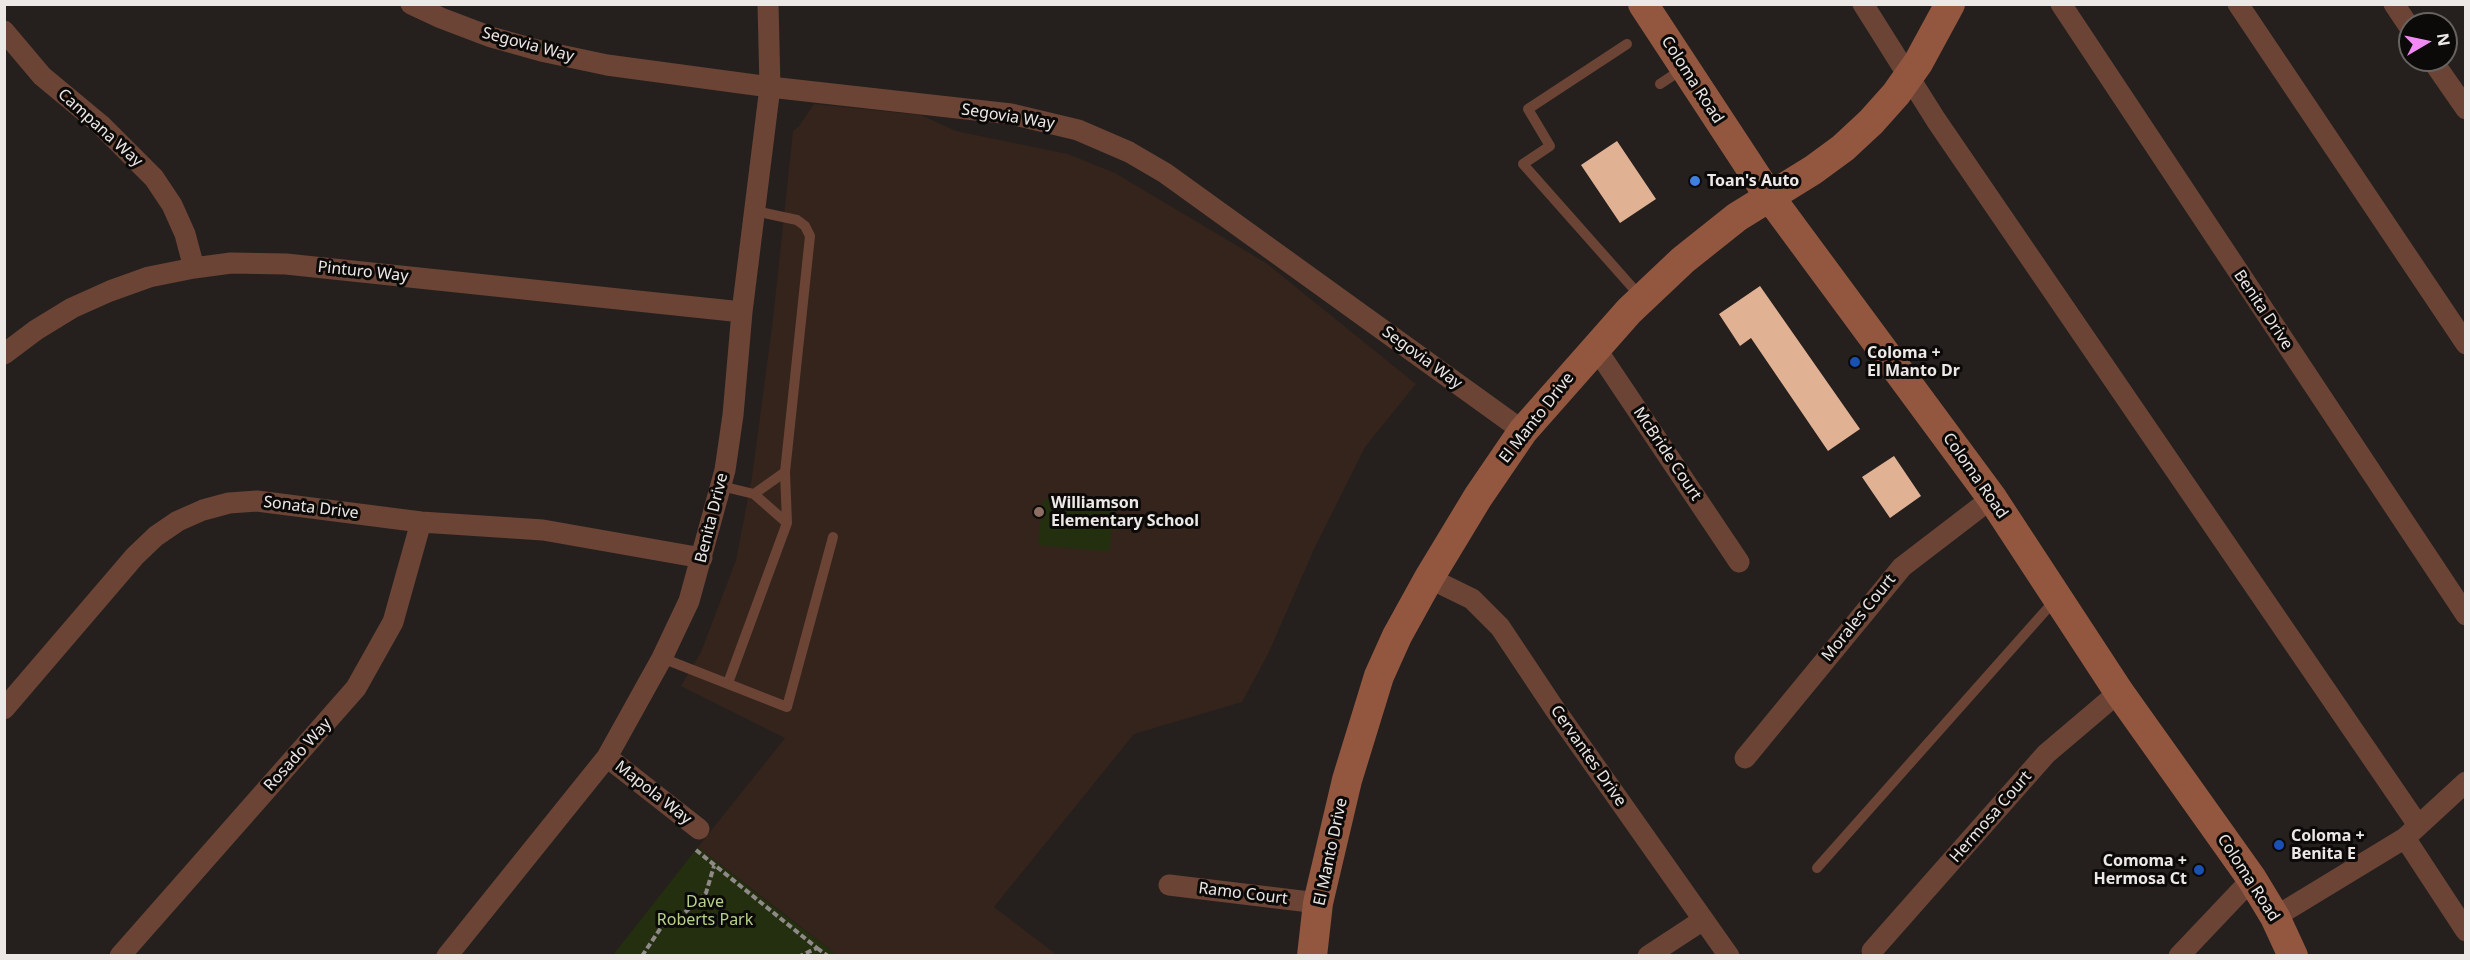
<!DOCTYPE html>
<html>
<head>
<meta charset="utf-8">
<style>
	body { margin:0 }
	#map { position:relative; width:2470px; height:960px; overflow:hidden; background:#25201d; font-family:"Noto Sans",sans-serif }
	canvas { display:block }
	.frame { position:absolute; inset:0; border:6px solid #ece8e6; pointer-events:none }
	.north { position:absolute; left:2398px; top:12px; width:60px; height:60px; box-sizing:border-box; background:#0c0a09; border:2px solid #666361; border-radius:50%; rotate:81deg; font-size:16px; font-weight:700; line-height:24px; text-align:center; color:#ece8e6 }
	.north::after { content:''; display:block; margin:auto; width:21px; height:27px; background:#f18af4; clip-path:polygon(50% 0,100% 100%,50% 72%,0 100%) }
</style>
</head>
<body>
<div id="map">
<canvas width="2470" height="960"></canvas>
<div class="frame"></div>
<div class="north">N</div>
</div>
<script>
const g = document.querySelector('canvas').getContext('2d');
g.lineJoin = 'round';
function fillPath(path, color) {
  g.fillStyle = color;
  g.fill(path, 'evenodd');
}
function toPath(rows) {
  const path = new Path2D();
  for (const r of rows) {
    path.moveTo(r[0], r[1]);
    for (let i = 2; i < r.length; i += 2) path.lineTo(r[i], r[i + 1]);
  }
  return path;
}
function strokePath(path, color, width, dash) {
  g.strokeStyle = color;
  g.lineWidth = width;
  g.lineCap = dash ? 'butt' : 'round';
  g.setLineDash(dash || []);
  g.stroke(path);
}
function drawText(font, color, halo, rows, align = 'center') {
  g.font = font + ' "Noto Sans",sans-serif';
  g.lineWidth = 6;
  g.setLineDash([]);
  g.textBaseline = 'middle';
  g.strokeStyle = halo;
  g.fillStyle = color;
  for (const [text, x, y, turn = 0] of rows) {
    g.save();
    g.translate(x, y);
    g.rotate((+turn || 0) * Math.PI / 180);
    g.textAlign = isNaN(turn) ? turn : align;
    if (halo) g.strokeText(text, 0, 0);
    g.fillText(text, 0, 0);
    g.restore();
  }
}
const education = toPath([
	[814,104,921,115,956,131,1068,154,1115,173,1266,263,1416,384,1365,447,1315,547,1268,654,1242,702,1134,734,994,907,1057,955,837,955,698,847,785,738,681,686,701,652,736,560,752,477,773,319,793,131,799,126]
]);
const green = toPath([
	[1043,499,1116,505,1109,552,1038,545],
	[698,847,775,908,837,955,613,955]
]);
const building = toPath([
	[1617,141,1656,199,1620,223,1581,165],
	[1760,286,1860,429,1828,451,1751,338,1740,346,1719,314],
	[1894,456,1921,496,1890,518,1862,477]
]);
const path = toPath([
	[696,850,817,948,800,956],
	[817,948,828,956],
	[642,956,662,926,681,916,706,893,714,866]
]);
const lane = toPath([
	[1627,44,1528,109,1550,146,1523,164,1640,296],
	[1660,84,1684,68],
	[721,486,754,494,787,523],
	[754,494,785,472],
	[662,658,787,707,833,537],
	[728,683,787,523,785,472,810,236,805,226,797,220,755,211],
	[1817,868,2055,600]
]);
const street = toPath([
	[411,4,441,18,491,37,541,51,607,65,770,87,1011,114,1078,130,1129,152,1165,173,1523,431],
	[1863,4,1936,120,2418,825],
	[2061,4,2466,615],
	[2238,4,2466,344],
	[2394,4,2410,28],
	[4,31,42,76,101,125,154,178,172,205,185,234,194,268],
	[2432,60,2466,109],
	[1595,347,1739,562],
	[4,354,36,330,72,308,110,291,149,277,194,268,231,263,286,264,742,312],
	[1429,578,1472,599,1500,627,1554,708,1729,956],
	[4,709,135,556,156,536,178,521,203,510,229,503,257,501,421,522,543,530,702,558],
	[607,757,699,829],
	[1745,758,1902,567,1992,498],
	[2405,838,2466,931],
	[1169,885,1318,903],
	[2275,917,2405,838,2466,782],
	[1872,951,2046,754,2119,692],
	[120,956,356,688,393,622,421,522],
	[447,956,607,757,662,658,689,601,725,470,733,415,742,312,770,87,768,4],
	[1648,956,1703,920],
	[2179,956,2252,879]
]);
const secondary = toPath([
	[1643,4,1769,196,1992,498,2119,692,2252,879,2275,917,2293,956],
	[1312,956,1318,903,1347,780,1379,676,1397,636,1429,578,1478,497,1523,431,1629,311,1683,260,1737,217,1813,170,1843,148,1871,122,1896,94,1918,63,1950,4]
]);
const markers = [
	[1695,181,6,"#3f7fe0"],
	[1855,362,6,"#1a4fb4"],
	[1039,512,6,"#8d6e63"],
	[2279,845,6,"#1a4fb4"],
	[2199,870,6,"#1a4fb4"]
];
const streetNames = [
	["Segovia Way",528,45,15],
	["Coloma Road",1692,80,57],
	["Segovia Way",1008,117,9],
	["Campana Way",100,128,42],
	["Pinturo Way",363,272,6],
	["Benita Drive",2263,310,56],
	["Segovia Way",1422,358,36],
	["El Manto Drive",1537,418,-52],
	["McBride Court",1667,454,56],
	["Coloma Road",1975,476,55],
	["Sonata Drive",311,508,7],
	["Benita Drive",712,518,-76],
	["Morales Court",1859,618,-51],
	["Rosado Way",298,755,-48],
	["Cervantes Drive",1588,756,55],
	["Mapola Way",653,793,38],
	["Hermosa Court",1991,817,-49],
	["El Manto Drive",1331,852,-78],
	["Coloma Road",2248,878,57],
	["Ramo Court",1243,894,7]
];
const poiNames = [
	["Toan's Auto",1707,181],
	["Coloma +",1867,353],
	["El Manto Dr",1867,371],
	["Williamson",1051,503],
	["Elementary School",1051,521],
	["Coloma +",2291,836],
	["Benita E",2291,854],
	["Comoma +",2187,861,"right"],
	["Hermosa Ct",2187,879,"right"]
];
const parkNames = [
	["Dave",705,902],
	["Roberts Park",705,920]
];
fillPath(education, '#34241b');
fillPath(green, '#242f10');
fillPath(building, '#e1b194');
strokePath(path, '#8f8a88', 4, [6, 3]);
strokePath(lane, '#6b4436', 10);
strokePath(street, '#6b4436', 21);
strokePath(secondary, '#935740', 30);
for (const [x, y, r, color] of markers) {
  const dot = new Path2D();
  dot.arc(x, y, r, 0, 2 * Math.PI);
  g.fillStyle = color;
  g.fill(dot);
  strokePath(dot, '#0c0a09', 2);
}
drawText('16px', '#ece8e6', '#0c0a09', streetNames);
drawText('bold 16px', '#ece8e6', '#0c0a09', poiNames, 'left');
drawText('16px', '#b6d28b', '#0c0a09', parkNames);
</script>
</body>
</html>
